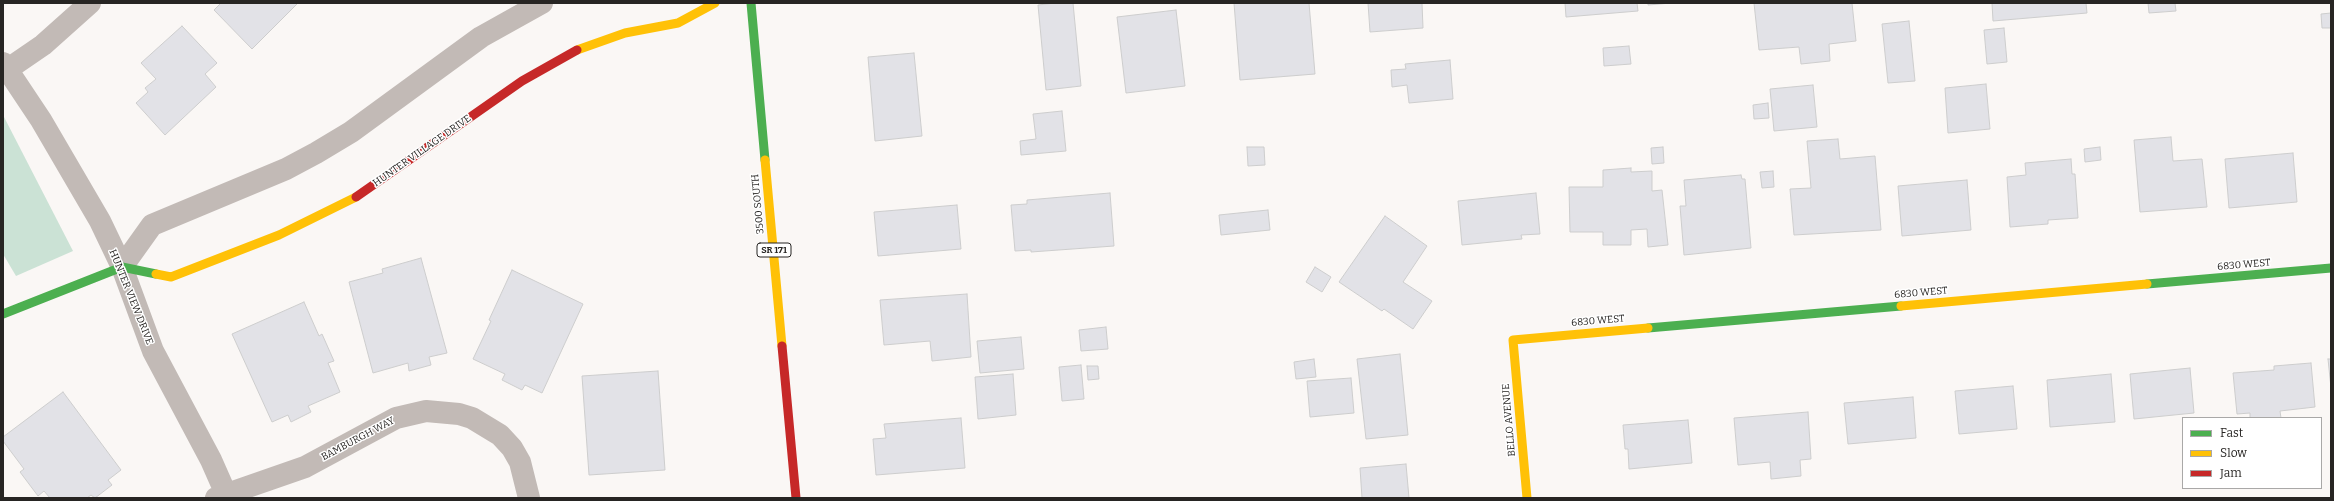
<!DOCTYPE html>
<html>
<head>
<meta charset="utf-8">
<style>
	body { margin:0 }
	#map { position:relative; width:2334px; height:501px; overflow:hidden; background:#faf7f5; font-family:Bitter,serif }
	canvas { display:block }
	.frame { position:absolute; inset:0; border:4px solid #272523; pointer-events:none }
	.legend { position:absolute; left:2182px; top:417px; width:140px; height:72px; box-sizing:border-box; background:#fff; border:1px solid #a9a8a7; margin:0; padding:5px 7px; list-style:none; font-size:12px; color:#272523 }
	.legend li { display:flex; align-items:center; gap:8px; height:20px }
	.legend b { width:20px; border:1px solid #a9a8a7 }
</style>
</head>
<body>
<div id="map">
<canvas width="2334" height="501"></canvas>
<div class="frame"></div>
<ul class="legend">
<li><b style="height:5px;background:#4caf50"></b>Fast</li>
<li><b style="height:5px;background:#ffc107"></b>Slow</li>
<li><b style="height:5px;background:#c62828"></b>Jam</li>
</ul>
</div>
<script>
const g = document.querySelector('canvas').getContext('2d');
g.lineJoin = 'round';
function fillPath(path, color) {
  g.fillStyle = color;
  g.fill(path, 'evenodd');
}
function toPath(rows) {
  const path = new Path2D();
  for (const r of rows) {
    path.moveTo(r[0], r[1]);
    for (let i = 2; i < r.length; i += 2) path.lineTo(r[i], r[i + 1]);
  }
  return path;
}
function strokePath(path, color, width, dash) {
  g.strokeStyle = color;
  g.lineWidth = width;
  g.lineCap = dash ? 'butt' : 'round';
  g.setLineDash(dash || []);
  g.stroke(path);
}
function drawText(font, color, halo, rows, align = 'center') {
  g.font = font + ' Bitter,serif';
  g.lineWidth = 3;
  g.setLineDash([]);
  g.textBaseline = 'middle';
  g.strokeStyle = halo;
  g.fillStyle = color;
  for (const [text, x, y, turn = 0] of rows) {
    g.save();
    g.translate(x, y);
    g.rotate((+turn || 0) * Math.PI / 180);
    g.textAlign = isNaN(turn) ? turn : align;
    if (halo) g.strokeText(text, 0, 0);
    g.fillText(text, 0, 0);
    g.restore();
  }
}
const green = toPath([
	[3,115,73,251,16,276,3,254]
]);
const building = toPath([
	[221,3,298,3,252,49,214,10,221,3],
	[1055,3,1073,3,1081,86,1046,90,1038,5,1055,3],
	[1234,3,1309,3,1315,74,1240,80,1234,3],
	[1368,3,1422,3,1423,28,1370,32,1368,3],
	[1565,3,1637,3,1638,11,1566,17,1565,3],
	[1648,3,1671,3,1648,5,1648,3],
	[1754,3,1852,3,1856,41,1829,44,1830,61,1801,64,1799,47,1759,50,1754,3],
	[1992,3,2086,3,2087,13,1993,21,1992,3],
	[2148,3,2175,3,2176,11,2149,13,2148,3],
	[1176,10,1185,86,1126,93,1117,17,1176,10],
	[2331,13,2331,28,2322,28,2321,14,2331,13],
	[1909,21,1915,81,1888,83,1882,24,1909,21],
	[182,26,217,63,205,74,216,87,165,135,136,103,148,92,145,88,156,79,141,63,182,26],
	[2004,28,2007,62,1987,64,1984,30,2004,28],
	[1629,46,1631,64,1604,66,1603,48,1629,46],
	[914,53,922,136,875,141,868,57,914,53],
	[1450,60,1453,99,1409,103,1407,85,1392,87,1391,70,1406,69,1405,64,1450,60],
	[1986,84,1990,129,1948,133,1945,88,1986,84],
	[1813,85,1817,127,1774,131,1770,89,1813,85],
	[1768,103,1769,118,1754,119,1753,105,1768,103],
	[1062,111,1066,151,1021,155,1020,141,1036,139,1033,114,1062,111],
	[2171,137,2173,161,2202,159,2207,207,2140,212,2134,140,2171,137],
	[1838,139,1840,159,1875,156,1881,230,1794,235,1790,189,1811,188,1807,141,1838,139],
	[1247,147,1264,147,1265,165,1248,166,1247,147],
	[1663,147,1664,163,1652,164,1651,148,1663,147],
	[2100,147,2101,160,2085,162,2084,149,2100,147],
	[2293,153,2297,202,2229,208,2225,159,2293,153],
	[2071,159,2072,174,2075,174,2078,218,2048,220,2048,224,2010,227,2007,177,2026,175,2025,163,2071,159],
	[1631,168,1631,172,1652,171,1652,191,1662,190,1668,245,1648,247,1647,229,1631,230,1631,245,1603,245,1603,232,1570,232,1569,187,1603,187,1603,170,1631,168],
	[1773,171,1774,187,1762,188,1760,172,1773,171],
	[1741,175,1742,179,1745,179,1751,248,1684,255,1680,206,1686,206,1684,180,1741,175],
	[1967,180,1971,230,1902,236,1898,186,1967,180],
	[1110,193,1114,246,1031,252,1031,250,1015,251,1011,205,1027,204,1027,200,1110,193],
	[1536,193,1540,234,1521,235,1522,239,1462,245,1458,201,1536,193],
	[957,205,961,249,878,256,874,212,957,205],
	[1268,210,1270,230,1221,235,1219,215,1268,210],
	[1385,216,1427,246,1403,282,1432,301,1413,329,1384,309,1382,311,1339,282,1385,216],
	[421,258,447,353,429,357,431,365,409,371,408,363,373,373,349,282,383,273,382,269,421,258],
	[1315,267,1331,277,1322,292,1306,282,1315,267],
	[512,270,583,304,542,393,525,385,522,390,502,380,505,374,473,359,491,321,489,320,512,270],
	[967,294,971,357,932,361,930,341,884,345,880,300,967,294],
	[304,302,319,336,322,334,334,361,328,363,340,392,308,406,311,412,291,422,288,415,272,422,232,334,304,302],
	[1106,327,1108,349,1081,351,1079,330,1106,327],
	[1021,337,1024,369,980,373,977,341,1021,337],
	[1400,354,1408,435,1366,439,1357,359,1400,354],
	[1314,359,1316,377,1296,379,1294,362,1314,359],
	[2328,359,2331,359,2331,388,2328,359],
	[2311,363,2315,407,2280,411,2281,418,2250,418,2250,413,2237,414,2233,373,2274,370,2274,366,2311,363],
	[1081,365,1084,399,1062,401,1059,367,1081,365],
	[1087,366,1098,366,1099,379,1088,380,1087,366],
	[2190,368,2194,413,2134,419,2130,374,2190,368],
	[658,371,665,470,589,475,582,376,658,371],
	[1013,374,1016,415,978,419,975,377,1013,374],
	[2111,374,2115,422,2050,427,2047,380,2111,374],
	[1351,378,1354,413,1310,417,1307,381,1351,378],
	[2013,386,2017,429,1959,434,1955,391,2013,386],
	[63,392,121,470,108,480,112,485,95,498,91,495,87,498,50,498,44,491,38,496,20,472,24,469,3,441,3,437,63,392],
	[1913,397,1916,438,1848,444,1844,403,1913,397],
	[1808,412,1811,459,1800,460,1801,476,1771,479,1770,462,1738,465,1734,418,1808,412],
	[961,418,965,468,876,475,873,439,886,438,884,424,961,418],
	[1688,420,1692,463,1629,469,1628,449,1625,449,1623,425,1688,420],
	[1406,464,1409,498,1362,498,1360,468,1406,464]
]);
const street = toPath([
	[3,63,41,120,100,221,122,267,153,351,211,460,226,494],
	[8,69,43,45,90,3],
	[122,267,152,225,286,169,316,153,351,132,481,37,542,3],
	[216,498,305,467,396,418,426,411,459,414,472,418,500,435,512,448,520,462,529,498]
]);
const fast = toPath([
	[751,3,765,160],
	[2147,284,2331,268],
	[3,314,122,267,156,274],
	[1648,328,1901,306]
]);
const slow = toPath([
	[577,50,625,33,678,23,715,3],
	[765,160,782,346],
	[156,274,171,277,279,235,356,197],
	[1901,306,2147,284],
	[1527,498,1513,340,1648,328]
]);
const jam = toPath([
	[356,197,522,81,577,50],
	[782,346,796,498]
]);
const shields = [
	[774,250,34]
];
const shieldNames = [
	["SR 171",774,250]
];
const streetNames = [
	["HUNTER VILLAGE DRIVE",422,151,-35],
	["3500 SOUTH",758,204,-95],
	["6830 WEST",2244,265,-5],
	["6830 WEST",1921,293,-5],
	["HUNTER VIEW DRIVE",131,297,68],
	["6830 WEST",1598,321,-5],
	["BELLO AVENUE",1509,420,-95],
	["BAMBURGH WAY",358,439,-28]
];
fillPath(green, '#cbe2d5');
fillPath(building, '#e2e2e7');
strokePath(building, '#cdcdcd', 1);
strokePath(street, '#c2bab6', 22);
strokePath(fast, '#4caf50', 9);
strokePath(slow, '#ffc107', 9);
strokePath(jam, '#c62828', 9);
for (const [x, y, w] of shields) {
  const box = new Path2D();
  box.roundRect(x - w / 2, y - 7, w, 14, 3);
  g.fillStyle = '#fff';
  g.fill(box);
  strokePath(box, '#272523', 1);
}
drawText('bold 9px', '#272523', null, shieldNames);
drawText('10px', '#272523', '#fff', streetNames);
</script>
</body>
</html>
